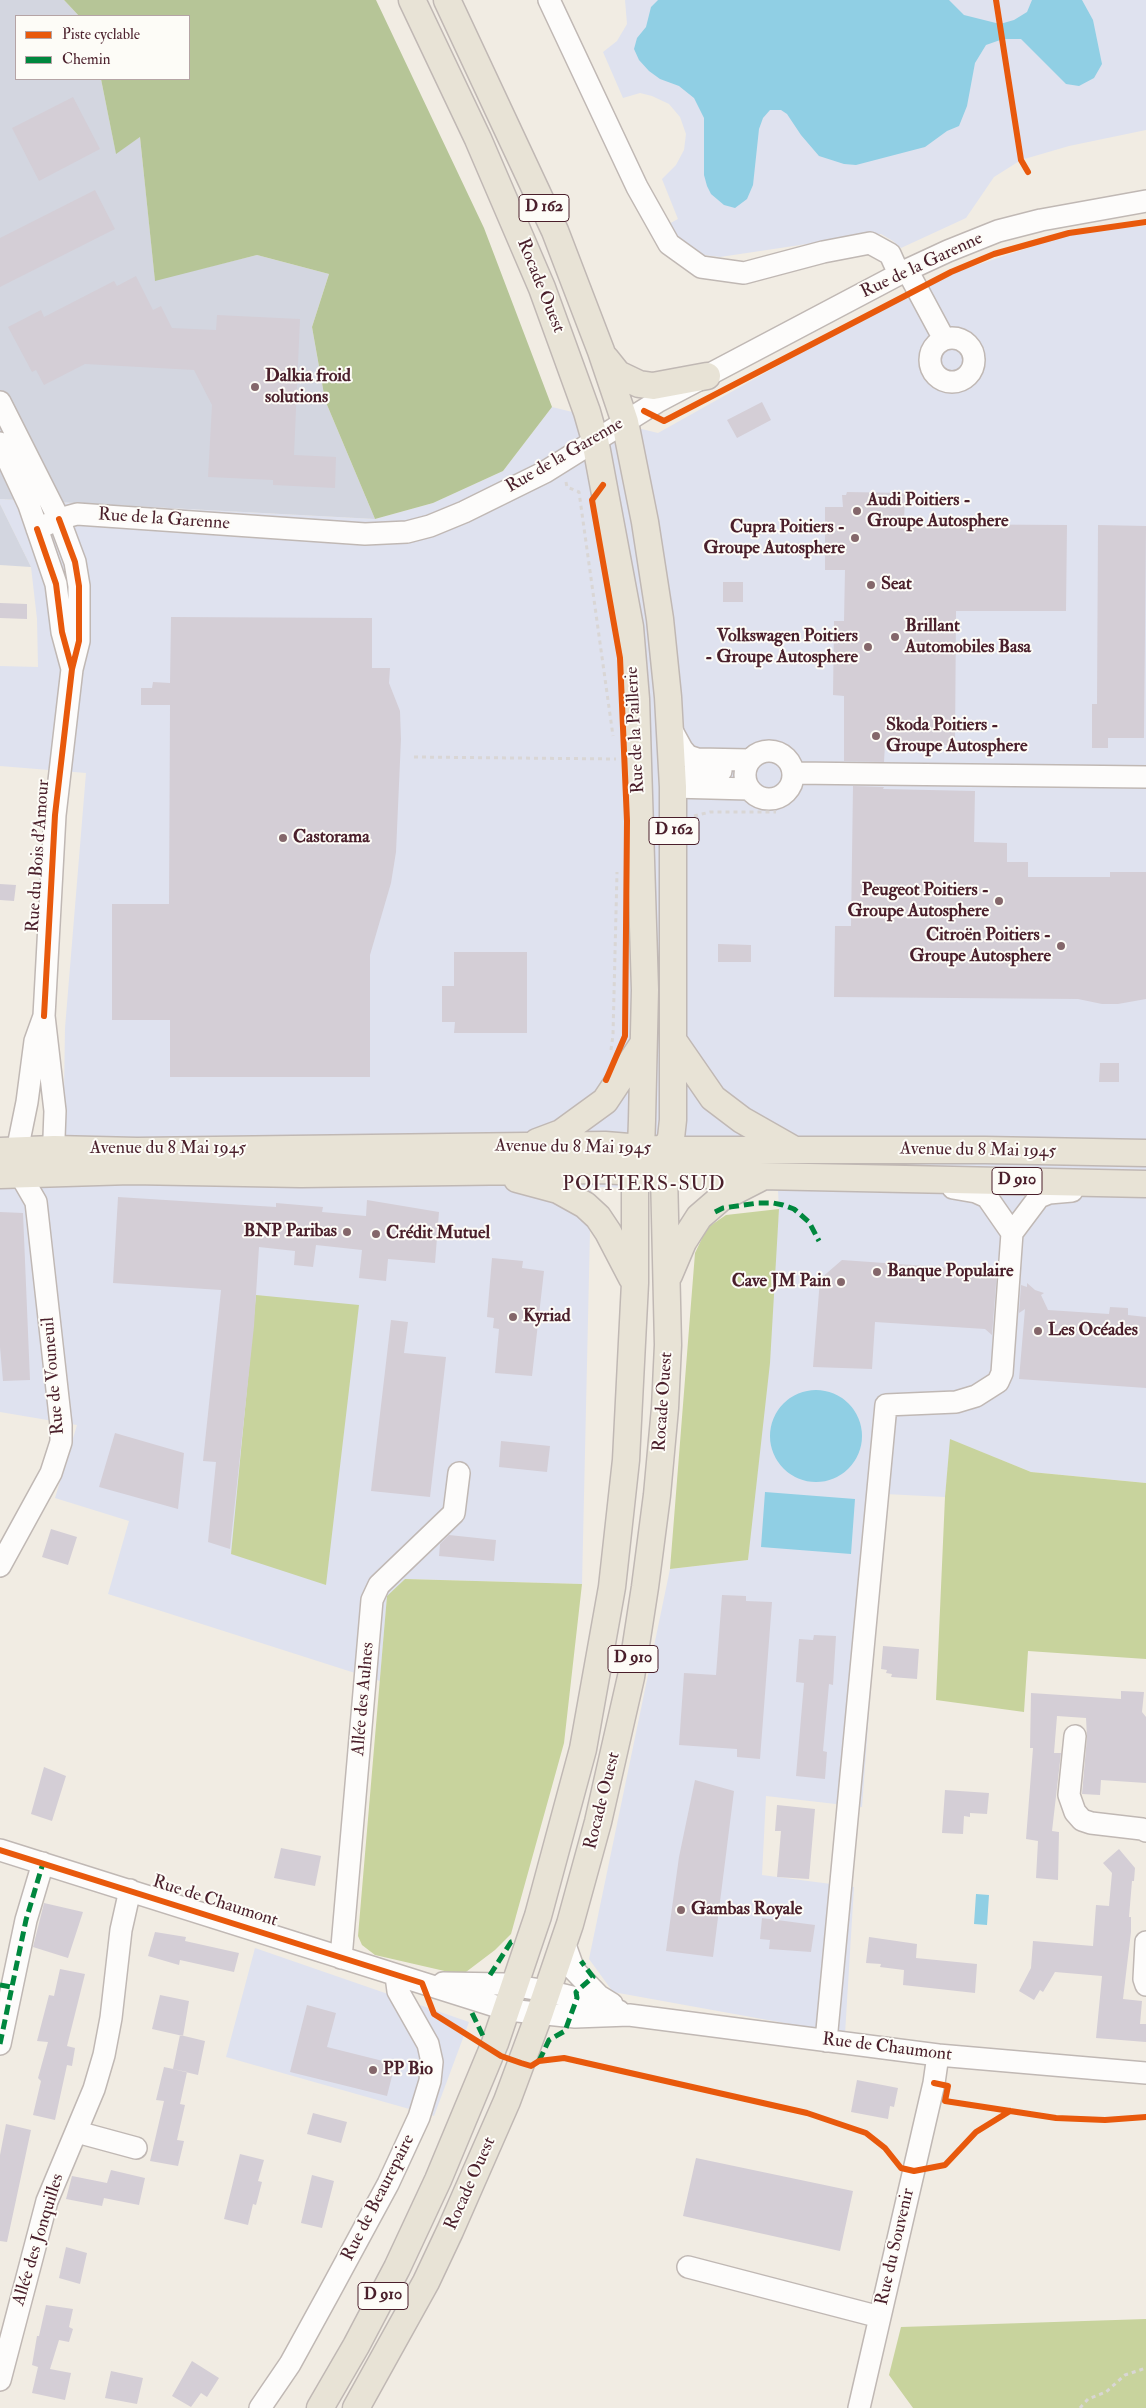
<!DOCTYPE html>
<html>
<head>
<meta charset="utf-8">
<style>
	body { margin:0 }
	#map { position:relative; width:1146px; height:2408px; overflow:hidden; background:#f1ece3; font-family:"IM FELL Double Pica",serif }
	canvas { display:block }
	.legend { position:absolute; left:15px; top:15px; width:175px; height:65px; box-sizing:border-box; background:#fdfcf7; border:1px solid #b5a4a5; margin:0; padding:6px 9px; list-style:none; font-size:15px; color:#4a1f2b }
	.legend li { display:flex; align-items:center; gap:10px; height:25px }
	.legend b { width:25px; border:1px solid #b5a4a5 }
</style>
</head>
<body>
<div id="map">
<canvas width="1146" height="2408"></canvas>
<ul class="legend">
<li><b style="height:6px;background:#e8590c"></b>Piste cyclable</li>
<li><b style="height:6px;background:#00873e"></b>Chemin</li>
</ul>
</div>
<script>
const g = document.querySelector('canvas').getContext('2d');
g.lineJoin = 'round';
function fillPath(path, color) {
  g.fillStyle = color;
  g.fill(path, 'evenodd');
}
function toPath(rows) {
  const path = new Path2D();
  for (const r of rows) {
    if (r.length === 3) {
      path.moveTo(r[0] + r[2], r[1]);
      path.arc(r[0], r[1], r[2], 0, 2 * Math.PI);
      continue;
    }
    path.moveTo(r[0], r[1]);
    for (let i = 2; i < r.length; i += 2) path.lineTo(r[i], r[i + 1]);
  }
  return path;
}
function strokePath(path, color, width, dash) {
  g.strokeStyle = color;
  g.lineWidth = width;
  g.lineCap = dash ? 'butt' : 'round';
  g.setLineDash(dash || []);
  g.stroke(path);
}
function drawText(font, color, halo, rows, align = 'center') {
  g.font = font + ' "IM FELL Double Pica",serif';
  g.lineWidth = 4;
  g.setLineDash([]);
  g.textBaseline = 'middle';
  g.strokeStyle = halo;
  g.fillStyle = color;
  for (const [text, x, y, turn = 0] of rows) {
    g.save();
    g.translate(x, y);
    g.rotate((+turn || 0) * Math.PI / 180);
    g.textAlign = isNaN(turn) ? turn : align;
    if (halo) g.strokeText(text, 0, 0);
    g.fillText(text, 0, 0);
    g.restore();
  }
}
const built = toPath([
	[625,0,1146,0,1146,130,1069,146,1021,160,994,177,966,218,901,248,893,241,881,234,867,235,720,257,703,255,677,239,667,225,678,219,662,179,676,165,684,150,686,134,680,117,669,104,652,96,640,93,623,98,603,52,617,41,627,24],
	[1146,226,1146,1483,1031,1472,951,1440,945,1497,885,1494,862,1807,766,1796,762,1875,854,1887,845,2034,613,1992,589,1959,670,1569,748,1560,779,1209,778,1191,591,1187,582,1584,405,1579,387,1597,380,1681,108,1594,129,1521,55,1498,77,1425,0,1412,0,1158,63,1158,65,1028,86,773,0,766,0,666,38,667,37,619,31,567,0,504,0,499,375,519,433,503,503,471,552,407,658,433,822,341,947,275,1079,231],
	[255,1948,469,2022,434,2116,226,2057]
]);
const industrial = toPath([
	[0,0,64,0,79,16,16,16,16,79,101,79,116,153,140,137,155,280,257,255,329,274,312,327,325,400,375,519,0,499],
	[0,504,31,567,0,565]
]);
const green = toPath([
	[779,1209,770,1363,748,1560,670,1569,695,1253,707,1228,726,1215],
	[256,1295,359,1305,326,1585,231,1554],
	[950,1439,1031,1472,1146,1483,1146,1659,1028,1651,1024,1712,936,1700,945,1497],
	[405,1579,582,1584,564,1743,511,1934,495,1950,462,1975,375,1955,362,1945,358,1936,387,1596],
	[1146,2319,1146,2408,913,2408,889,2375,901,2327]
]);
const forest = toPath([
	[64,0,376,0,484,228,552,407,503,471,433,503,375,519,325,400,312,327,329,274,257,255,155,281,140,137,116,154,101,79,189,79,189,16,79,16]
]);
const water = toPath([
	[658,0,949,0,964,15,1000,24,1014,20,1027,12,1032,0,1082,0,1093,20,1102,64,1094,78,1079,86,1066,84,1021,39,1003,39,986,45,975,63,967,106,959,126,947,131,925,147,856,165,844,164,819,156,801,135,787,114,781,110,770,110,763,118,759,129,753,185,747,199,735,208,724,205,711,194,707,186,704,175,704,118,694,98,679,86,660,79,649,71,639,60,634,49,637,38,646,27,651,7],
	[816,1436,46],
	[765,1492,855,1499,851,1554,761,1547],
	[976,1894,989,1895,987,1925,974,1924]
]);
const building = toPath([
	[73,97,100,149,39,181,12,128],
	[95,190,115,229,0,287,0,238],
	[136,276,153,310,161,306,172,328,216,330,217,315,300,319,294,455,336,457,335,488,273,485,273,480,208,477,212,405,194,370,85,364,44,385,36,370,32,372,8,327,41,310,44,317,114,281,117,286],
	[762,402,771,420,737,438,727,420],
	[847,492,905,493,904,524,1067,525,1066,611,956,611,955,745,885,744,884,762,844,761,844,696,833,695,834,621,844,621,845,570,825,570,825,507,843,507,842,495,846,495],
	[1098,525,1146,526,1144,738,1108,738,1108,748,1092,748,1092,704,1097,704],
	[723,582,743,582,743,602,723,602],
	[0,603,27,604,27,619,0,618],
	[171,617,372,618,372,668,390,668,389,683,400,711,401,739,396,852,391,883,370,955,370,1077,170,1077,170,1020,112,1020,112,904,169,904,170,705,141,705,141,688,152,688,153,682,170,683],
	[853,786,884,787,883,789,975,791,974,842,1007,843,1007,862,1028,862,1028,877,1110,877,1110,872,1146,872,1146,999,1118,1004,1102,1004,1078,999,834,997,835,926,851,926],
	[0,884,16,885,14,901,0,900],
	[718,944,751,945,751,962,718,962],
	[454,952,527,952,527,1033,454,1033,455,1022,442,1022,442,986,454,986],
	[1100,1063,1119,1063,1119,1082,1099,1082],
	[118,1197,276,1207,276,1203,323,1207,322,1212,366,1216,367,1200,439,1212,435,1263,388,1259,386,1281,359,1278,362,1250,316,1245,313,1267,294,1265,295,1251,259,1247,254,1326,230,1549,208,1542,216,1462,203,1461,221,1290,113,1283],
	[0,1212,23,1213,30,1380,3,1381,0,1347],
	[492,1258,523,1261,522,1268,544,1271,532,1376,495,1373,499,1329,493,1328,494,1318,487,1317],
	[842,1260,997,1271,992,1335,985,1329,875,1322,872,1369,813,1367,820,1279],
	[1027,1283,1035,1290,1044,1293,1041,1295,1048,1310,1109,1314,1110,1307,1128,1308,1128,1315,1146,1317,1146,1388,1019,1379,1025,1309,1019,1313,1021,1285,1027,1287],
	[391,1320,408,1322,404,1353,446,1357,430,1497,371,1491],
	[115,1433,184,1453,178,1509,99,1487],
	[501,1441,550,1446,547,1472,499,1467],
	[51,1529,77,1537,68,1565,42,1557],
	[449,1535,496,1540,494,1561,439,1556,440,1544],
	[722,1595,746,1596,746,1601,772,1602,760,1759,737,1757,737,1749,679,1745,684,1673,716,1675],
	[814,1635,836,1636,833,1685,829,1684,823,1751,827,1752,825,1779,796,1776,804,1683,796,1682,799,1639,813,1640],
	[883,1646,919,1649,917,1679,891,1677,892,1674,886,1673,887,1670,881,1669],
	[1121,1691,1144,1692,1142,1712,1146,1717,1146,1783,1101,1780,1100,1795,1082,1794,1087,1737,1086,1718,1057,1716,1054,1753,1061,1753,1052,1831,1059,1832,1058,1880,1036,1878,1038,1841,1026,1839,1033,1748,1030,1748,1031,1693,1121,1699],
	[44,1767,66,1776,52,1821,31,1814],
	[695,1780,734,1791,713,1957,666,1951,679,1857],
	[945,1790,989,1793,987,1814,970,1813,970,1817,964,1816,963,1834,942,1833],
	[777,1805,815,1809,809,1879,777,1877,781,1831,775,1831],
	[281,1848,321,1856,315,1886,274,1878],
	[1119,1849,1135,1868,1134,1881,1132,1881,1129,1917,1131,1917,1131,1932,1123,1999,1142,2001,1140,2024,1146,2024,1146,2042,1096,2038,1102,1976,1055,1972,1043,1992,1040,1990,1034,2000,1019,1991,1031,1968,1033,1941,1093,1946,1096,1905,1109,1906,1112,1873,1103,1863],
	[44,1903,83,1912,68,1958,33,1947],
	[762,1918,815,1925,811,1952,769,1949,770,1940,760,1939],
	[155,1932,186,1937,185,1941,239,1953,234,1972,180,1960,179,1965,148,1956],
	[869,1937,917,1944,916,1958,977,1964,975,1993,903,1985,904,1970,880,1967,881,1964,866,1963],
	[60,1969,85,1974,67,2046,75,2048,72,2066,67,2065,55,2120,33,2115,41,2081,38,2078,48,2042,37,2041,49,1995,54,1996],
	[160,1995,189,2001,183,2036,152,2029],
	[307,2005,336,2013,327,2047,395,2064,387,2096,290,2072],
	[180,2035,205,2041,198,2075,173,2069],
	[164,2067,187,2072,180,2104,185,2105,177,2140,184,2141,178,2166,150,2161,164,2101,156,2100],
	[857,2080,898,2088,894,2107,890,2106,888,2119,851,2112],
	[313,2113,347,2122,341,2143,307,2134],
	[6,2124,31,2130,7,2242,0,2241,0,2155],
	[240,2154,264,2160,258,2181,262,2182,256,2205,253,2204,248,2225,224,2219],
	[696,2158,853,2191,840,2251,683,2216],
	[111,2170,145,2178,139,2205,104,2198,102,2206,66,2199,72,2176,107,2183],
	[312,2175,334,2181,322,2228,301,2223],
	[66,2247,87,2253,80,2284,59,2278],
	[46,2305,73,2309,69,2327,73,2329,69,2342,59,2340,50,2369,71,2373,65,2400,32,2393,38,2367,32,2365,37,2336,39,2336],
	[192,2361,219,2378,207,2397,201,2393,191,2407,172,2396],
	[111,2371,143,2378,137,2404,105,2398]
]);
const path = toPath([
	[566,482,567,487,579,492,613,736],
	[414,757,616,759],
	[694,816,710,812,776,812],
	[611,1050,613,1035,617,872],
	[1080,2408,1088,2399,1106,2392,1125,2375,1146,2368]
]);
const minor = toPath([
	[549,0,637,187,669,244,701,267,744,273,823,252,870,243,890,254,899,274],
	[907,270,944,339],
	[952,360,22],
	[0,402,59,519,75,562,79,586,79,641,72,669,62,632,56,584,29,505,0,443],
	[37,529,59,519,77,514,365,534,407,532,430,526,464,512,545,472,657,402,907,270,948,251,998,231,1041,220,1146,201],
	[670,727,682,749,688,756,697,759,750,760],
	[769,775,24],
	[793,773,1146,777],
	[673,787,694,773,721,771],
	[673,787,749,789],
	[53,1164,55,1111,44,1016,55,815,72,669],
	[953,1188,976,1192,987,1197,1012,1233],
	[0,1566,51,1473,61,1442,61,1425,36,1202,21,1176,17,1151,27,1102,35,1041,44,1016],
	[1075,1736,1069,1795,1075,1812,1082,1820,1091,1823,1142,1829,1146,1831],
	[0,1850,508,2010,575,2017,629,2015,938,2055,1146,2073],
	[564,1942,574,1970,599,1996,612,2004],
	[1146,1942,1144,1979,1146,1985],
	[341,1958,372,1600,379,1585,454,1513,459,1473],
	[443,1983,504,1984,547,1991,597,2003,619,2011],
	[826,2041,886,1405,956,1402,976,1396,998,1382,1002,1373,1012,1233,1039,1197,1049,1193,1072,1191],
	[0,2044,26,1920,43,1863],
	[77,2132,136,2148],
	[688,2267,880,2317],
	[0,2380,47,2201,94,2089,104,2055,111,2018,121,1930,130,1890],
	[260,2408,290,2364,329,2293,388,2184,419,2117,430,2081,432,2062,428,2044,398,1991,396,1976],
	[859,2408,934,2083,938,2055]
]);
const major = toPath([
	[606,359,618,374,639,384,653,386,707,376],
	[675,1043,713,1098,742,1120,793,1149],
	[537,1142,561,1133,605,1101,643,1044],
	[0,1151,54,1149,137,1151,605,1145,665,1150,985,1150,1146,1153],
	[0,1175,131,1171,301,1174,604,1170,664,1174,1146,1184],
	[517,1179,558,1190,585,1205,598,1217,608,1232,632,1278],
	[669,1275,683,1242,699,1217,721,1198,760,1178],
	[320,2408,356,2346,397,2268,438,2180,495,2043,538,1916,583,1749,612,1587,626,1460,635,1283,635,1172,641,1149,642,1120,645,990,636,699,630,627,595,440,587,412,542,288,478,139,412,0],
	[356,2408,426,2282,450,2231,507,2101,539,2015,570,1924,598,1822,631,1677,645,1587,657,1495,665,1408,668,1345,664,1174,665,1150,671,1138,673,1120,673,787,668,697,660,619,645,522,625,422,601,351,555,231,447,0]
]);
const quiet = toPath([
	[715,1212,723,1208,758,1203,773,1203,783,1205,794,1209,809,1222,819,1241],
	[490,1975,511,1942,515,1941],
	[0,1985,11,1987],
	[472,2013,484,2038],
	[0,2044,26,1920,43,1863],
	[539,2061,549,2040,565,2031,577,1998,576,1992,593,1977,581,1961]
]);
const cycleway = toPath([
	[996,0,1021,160,1028,172],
	[644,411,664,421,951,272,994,254,1069,233,1146,222],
	[603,485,592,500,620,658,627,821,625,1036,606,1080],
	[37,529,56,584,62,632,72,669,79,641,79,586,75,562,59,519],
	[44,1016,55,815,72,669],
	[0,1850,422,1983,434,2014,501,2056,521,2063,531,2066,539,2061,564,2058,807,2113,866,2133,885,2148,901,2168,914,2171,945,2165,976,2132,1010,2111],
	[934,2083,948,2086,945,2101,1056,2118,1105,2120,1146,2117]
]);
const markers = [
	[255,387,5,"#84676b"],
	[857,511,5,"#84676b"],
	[855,538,5,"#84676b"],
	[871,585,5,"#84676b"],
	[895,637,5,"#84676b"],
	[868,647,5,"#84676b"],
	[876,736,5,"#84676b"],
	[283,838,5,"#84676b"],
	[999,901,5,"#84676b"],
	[1061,946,5,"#84676b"],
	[347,1232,5,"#84676b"],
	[376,1234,5,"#84676b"],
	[877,1272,5,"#84676b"],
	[841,1282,5,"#84676b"],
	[513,1317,5,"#84676b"],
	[1038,1331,5,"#84676b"],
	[681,1910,5,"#84676b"],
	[373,2070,5,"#84676b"]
];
const shields = [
	[544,208,50],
	[674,831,50],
	[1017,1181,50],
	[633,1659,50],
	[383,2296,50]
];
const shieldNames = [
	["D 162",544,208],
	["D 162",674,831],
	["D 910",1017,1181],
	["D 910",633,1659],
	["D 910",383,2296]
];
const streetNames = [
	["Rue de la Garenne",922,266,-25],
	["Rocade Ouest",540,286,68],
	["Rue de la Garenne",565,456,-30],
	["Rue de la Garenne",164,520,4],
	["Rue de la Paillerie",636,730,-93],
	["Rue du Bois d'Amour",39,856,-86],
	["Avenue du 8 Mai 1945",573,1148,1],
	["Avenue du 8 Mai 1945",168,1149],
	["Avenue du 8 Mai 1945",978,1151,1],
	["Rue de Vouneuil",54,1376,-95],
	["Rocade Ouest",664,1402,-86],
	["Allée des Aulnes",364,1699,-85],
	["Rocade Ouest",603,1801,-76],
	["Rue de Chaumont",215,1902,18],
	["Rue de Chaumont",887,2048,7],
	["Rocade Ouest",471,2184,-66],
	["Rue de Beaurepaire",379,2198,-63],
	["Allée des Jonquilles",39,2240,-73],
	["Rue du Souvenir",896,2247,-77]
];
const poiNames = [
	["Dalkia froid",265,377],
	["solutions",265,398],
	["Audi Poitiers -",867,501],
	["Groupe Autosphere",867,522],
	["Cupra Poitiers -",845,528,"right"],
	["Groupe Autosphere",845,549,"right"],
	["Seat",881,585],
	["Brillant",905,627],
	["Automobiles Basa",905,648],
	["Volkswagen Poitiers",858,637,"right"],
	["- Groupe Autosphere",858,658,"right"],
	["Skoda Poitiers -",886,726],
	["Groupe Autosphere",886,747],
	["Castorama",293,838],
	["Peugeot Poitiers -",989,891,"right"],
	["Groupe Autosphere",989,912,"right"],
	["Citroën Poitiers -",1051,936,"right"],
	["Groupe Autosphere",1051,957,"right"],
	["BNP Paribas",337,1232,"right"],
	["Crédit Mutuel",386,1234],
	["Banque Populaire",887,1272],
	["Cave JM Pain",831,1282,"right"],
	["Kyriad",523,1317],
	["Les Océades",1048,1331],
	["Gambas Royale",691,1910],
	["PP Bio",383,2070]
];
const quarterNames = [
	["POITIERS-SUD",644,1186]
];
fillPath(built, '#dfe2ef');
fillPath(industrial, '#d3d6e0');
fillPath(green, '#c8d39d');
fillPath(forest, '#b6c597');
fillPath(water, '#90cfe4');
fillPath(building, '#d4ced6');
strokePath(minor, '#c0b8b4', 24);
strokePath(major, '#c0b8b4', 29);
strokePath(path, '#d9d6d5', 3, [4, 4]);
strokePath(minor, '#fdfcfb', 21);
strokePath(major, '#e8e3d6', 26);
strokePath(quiet, '#00873e', 5, [10, 5]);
strokePath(cycleway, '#e8590c', 6);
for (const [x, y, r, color] of markers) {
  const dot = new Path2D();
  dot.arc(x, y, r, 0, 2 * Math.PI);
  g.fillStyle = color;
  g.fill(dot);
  strokePath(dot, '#fdfcf7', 2);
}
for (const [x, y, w] of shields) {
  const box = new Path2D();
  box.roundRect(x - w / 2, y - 13.5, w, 27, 4);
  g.fillStyle = '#fdfcf7';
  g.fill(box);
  strokePath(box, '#4a1f2b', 1);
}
drawText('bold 16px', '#4a1f2b', null, shieldNames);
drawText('18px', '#4a1f2b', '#fdfcf7', streetNames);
drawText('bold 18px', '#4a1f2b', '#fdfcf7', poiNames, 'left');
g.letterSpacing = '1px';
drawText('20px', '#4a1f2b', '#fdfcf7', quarterNames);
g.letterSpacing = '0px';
</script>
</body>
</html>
